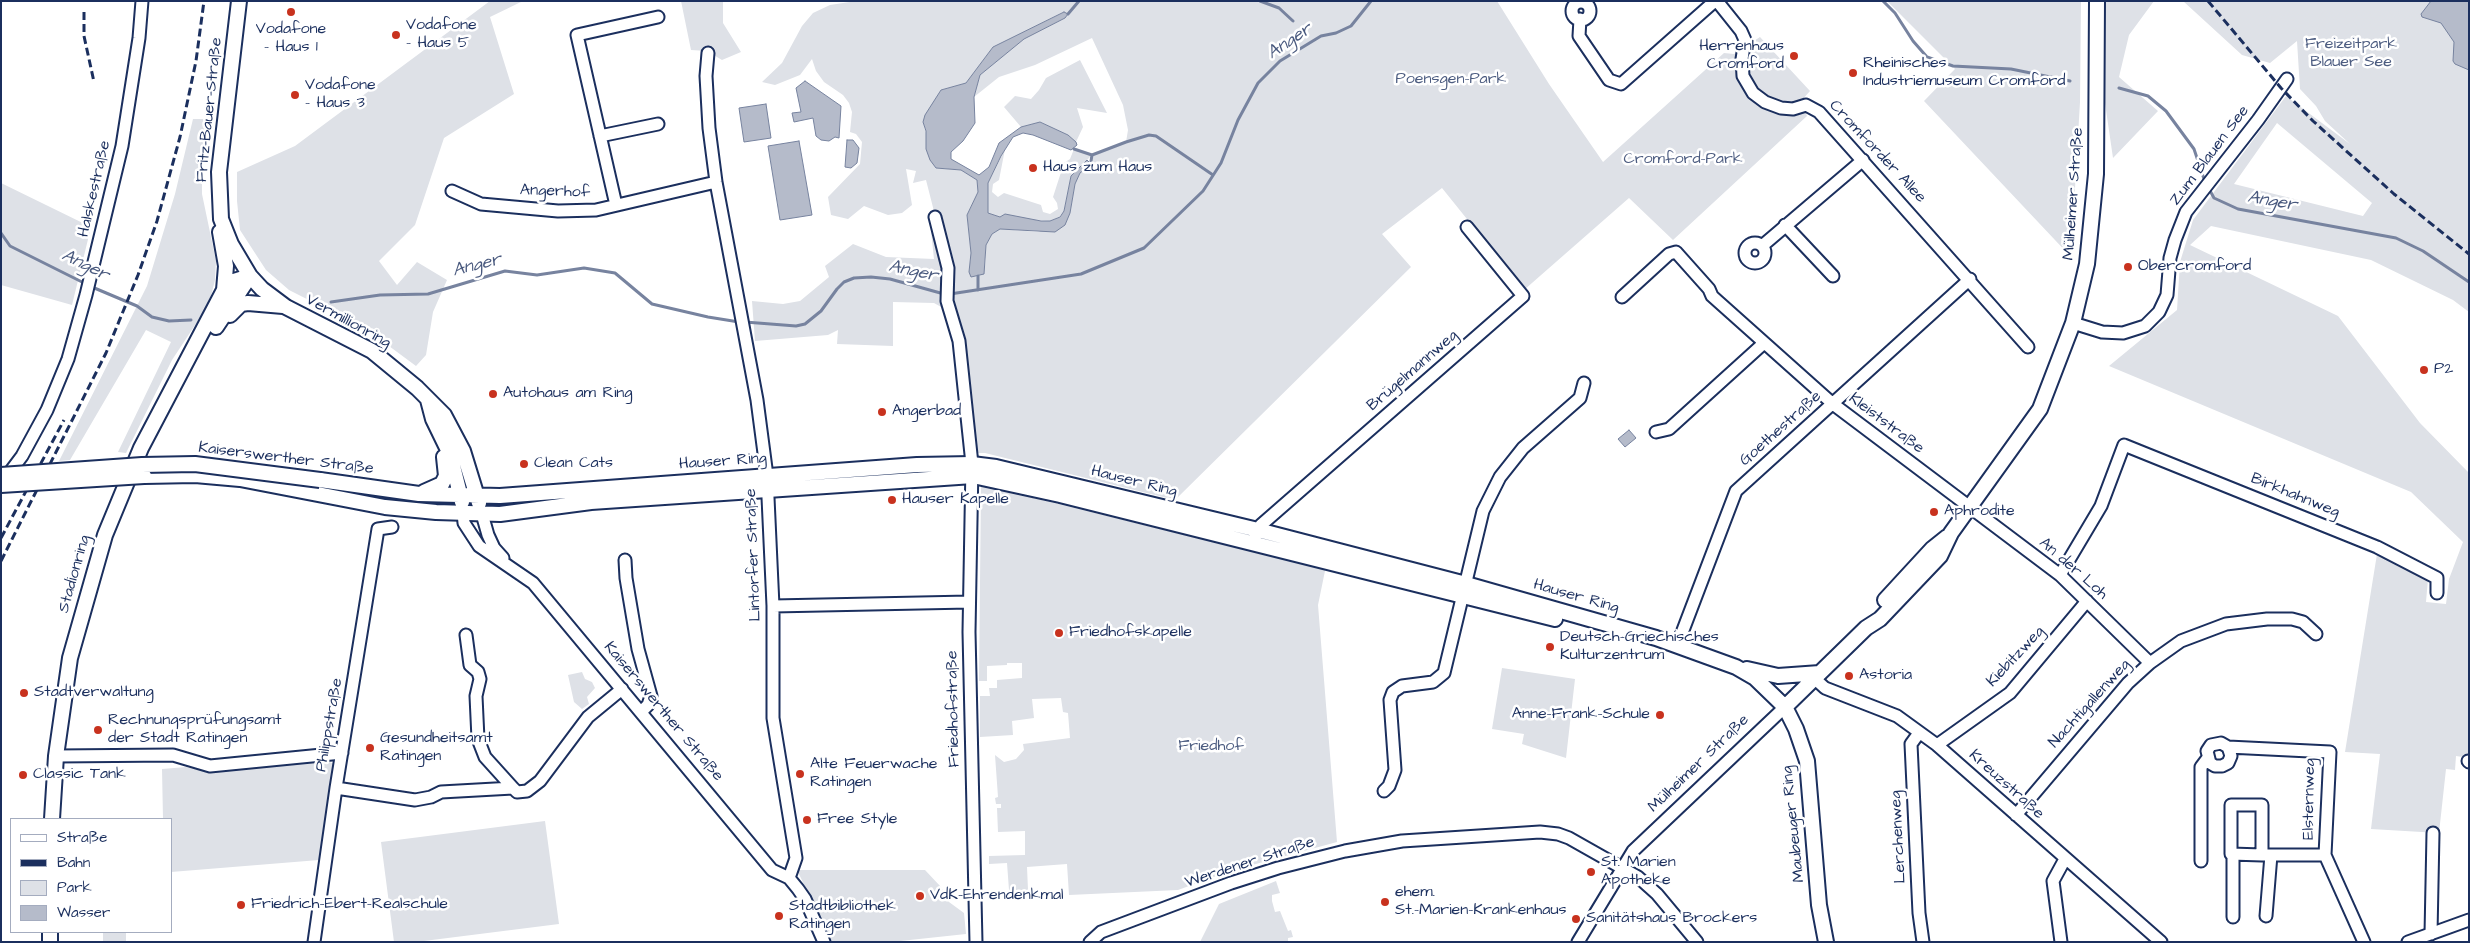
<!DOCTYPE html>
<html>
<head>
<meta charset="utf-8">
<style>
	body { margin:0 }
	#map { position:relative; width:2470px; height:943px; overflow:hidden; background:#fff; font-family:"Architects Daughter",sans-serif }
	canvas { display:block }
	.frame { position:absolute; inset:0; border:2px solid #1b2f5e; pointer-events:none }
	.legend { position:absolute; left:10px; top:818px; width:162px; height:115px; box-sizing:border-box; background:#fff; border:1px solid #a4acbf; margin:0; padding:6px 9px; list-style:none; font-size:15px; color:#1b2f5e }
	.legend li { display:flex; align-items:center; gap:10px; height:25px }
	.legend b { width:25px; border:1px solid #a4acbf }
</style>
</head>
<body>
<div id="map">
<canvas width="2470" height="943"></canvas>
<div class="frame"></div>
<ul class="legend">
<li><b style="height:6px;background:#fff"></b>Straße</li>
<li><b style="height:6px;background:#1b2f5e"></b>Bahn</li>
<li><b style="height:14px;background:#dee1e7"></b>Park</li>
<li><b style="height:14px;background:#b5bbca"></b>Wasser</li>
</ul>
</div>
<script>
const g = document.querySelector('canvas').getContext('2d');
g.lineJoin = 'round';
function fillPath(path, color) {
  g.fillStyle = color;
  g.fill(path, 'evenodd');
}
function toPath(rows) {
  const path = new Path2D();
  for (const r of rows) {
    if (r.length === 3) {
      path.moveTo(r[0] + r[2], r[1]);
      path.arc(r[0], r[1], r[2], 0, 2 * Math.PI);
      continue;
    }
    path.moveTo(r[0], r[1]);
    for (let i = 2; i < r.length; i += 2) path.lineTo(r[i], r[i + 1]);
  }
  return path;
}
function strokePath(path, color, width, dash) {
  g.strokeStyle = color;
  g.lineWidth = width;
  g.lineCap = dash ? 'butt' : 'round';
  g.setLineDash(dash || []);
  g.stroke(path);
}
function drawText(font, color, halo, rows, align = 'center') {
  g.font = font + ' "Architects Daughter",sans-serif';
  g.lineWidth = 5;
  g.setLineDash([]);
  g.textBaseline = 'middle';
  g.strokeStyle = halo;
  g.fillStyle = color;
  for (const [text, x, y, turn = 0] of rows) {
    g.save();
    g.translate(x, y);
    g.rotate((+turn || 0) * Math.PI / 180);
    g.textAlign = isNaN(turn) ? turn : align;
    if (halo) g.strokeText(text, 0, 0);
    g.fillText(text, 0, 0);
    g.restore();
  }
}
const green = toPath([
	[490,1,523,1,490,17,514,94,444,138,415,225,379,261,397,285,417,262,447,280,433,312,426,355,416,366,366,329,289,290,266,270,240,230,237,201,237,172,295,146],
	[681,1,723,1,723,23,741,52,722,60,707,51,691,50],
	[856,1,1497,1,1549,84,1603,162,1724,53,1734,54,1760,37,1810,91,1801,101,1807,116,1673,240,1629,198,1524,290,1442,188,1382,234,1411,267,1175,500,985,453,971,453,959,341,945,294,943,308,934,303,893,302,893,346,837,344,838,330,828,335,755,341,752,301,783,304,800,301,829,277,825,266,853,244,886,257,934,259,931,231,938,227,926,180,913,183,916,171,906,169,912,205,902,213,888,215,864,206,848,219,831,215,828,197,860,164,862,142,856,134,850,132,852,112,849,103,843,95,824,82,816,71,812,59,800,75,775,85,762,82,782,63,802,26,813,13,830,5],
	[1064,12,1065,18,1024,39,980,75,974,97,999,77,1035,65,1092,38,1123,105,1128,130,1126,142,1092,155,1074,149,1070,159,1064,163,1053,197,1057,203,1058,209,1050,214,1043,212,1041,205,1004,193,998,197,992,192,993,184,999,180,1005,149,988,183,986,200,987,213,1000,217,1005,214,1029,220,1050,221,1059,217,1064,211,1071,176,1091,156,1091,164,1080,173,1075,184,1070,213,1039,232,1000,229,992,234,986,245,985,266,969,272,971,253,967,215,978,192,977,180,961,170,936,168,923,122,941,90,966,83,993,47],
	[1887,1,2081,1,2080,102,2071,257,1924,101,1955,69],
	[2104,1,2154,1,2129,35,2119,77,2158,111,2113,158,2105,103],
	[2183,1,2469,1,2469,312,2453,300,2371,260,2211,226,2190,245,2338,316,2420,423,2469,473,2469,758,2456,756,2455,770,2446,769,2439,833,2371,829,2380,754,2345,752,2377,554,2428,579,2426,602,2446,604,2449,579,2463,542,2411,492,2109,366,2177,310,2180,262,2193,220,2286,96,2350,144,2325,121,2316,106,2300,89,2297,41,2270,63,2242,55],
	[2277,123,2372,203,2363,216,2234,184],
	[1080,60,1107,113,1077,108,1083,127,1076,142,1068,135,1040,122,1021,127,1004,107,1015,96,1031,99,1039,90,1046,78],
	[193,119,211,119,202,176,202,194,216,261,215,280,209,304,172,360,126,453,118,452,171,342,146,330,70,460,59,461,147,286,175,194],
	[1,183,91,227,72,305,1,285],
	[981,485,1213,542,1326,566,1318,605,1337,842,1230,871,1178,890,1069,895,1067,864,1027,867,1028,890,1009,890,1007,863,989,864,989,856,1025,855,1025,831,998,832,997,808,1001,808,1001,804,996,804,995,798,998,797,995,755,1004,762,1016,759,1024,750,1023,744,1070,738,1068,713,1063,712,1061,698,1032,699,1034,718,1012,721,1013,735,980,737,980,696,990,696,989,688,997,688,997,680,1022,678,1022,663,1007,663,1007,665,987,666,987,681,979,681],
	[1502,668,1575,679,1566,758,1522,744,1524,734,1492,729],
	[582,672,585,679,592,682,595,688,587,697,589,704,582,709,574,702,568,675],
	[325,760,336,765,319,860,171,872,171,819,163,819,162,769,186,767,208,772],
	[545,821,559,924,416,942,394,942,381,842],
	[797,870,925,870,941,887,949,902,964,913,966,934,891,942,832,942],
	[1276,881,1280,893,1272,895,1272,901,1275,912,1280,911,1288,931,1291,930,1293,937,1288,938,1288,942,1200,942,1219,904],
	[103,932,126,932,126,942,103,942]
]);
const water = toPath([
	[2431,1,2469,1,2469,70,2455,64,2453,61,2454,42,2441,23,2422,17,2421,14,2431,1],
	[1064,12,1068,14,1065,18,1024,39,980,75,974,97,975,123,963,141,951,152,951,159,979,175,989,167,999,143,1021,127,1040,122,1068,135,1076,142,1077,145,1071,150,1033,135,1023,133,1013,137,1001,156,988,183,988,213,1000,217,1005,214,1041,221,1050,221,1060,217,1064,211,1071,176,1087,160,1091,164,1080,173,1075,184,1070,213,1065,225,1055,232,1000,229,992,234,986,245,984,274,971,277,969,272,971,253,967,215,978,192,977,180,961,170,936,168,930,160,926,149,926,131,923,122,925,115,941,90,966,83,993,47,1064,12],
	[805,81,841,106,839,138,835,137,829,141,821,140,816,136,813,118,794,122,792,113,801,112,796,88,805,81],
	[766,104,771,138,744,142,739,108,766,104],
	[847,140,853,140,859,148,857,163,851,168,845,167,847,140],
	[799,141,812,215,780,220,768,146,799,141],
	[1629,430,1636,438,1625,447,1618,439,1629,430]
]);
const stream = toPath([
	[1260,1,1279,8,1293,21],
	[1883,1,1895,13,1913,41,1927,57,1953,66,2011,69,2070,81],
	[1068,14,1079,1],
	[2119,88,2148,96,2166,111,2194,149,2205,182],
	[1074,149,1092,155,1126,142,1149,135,1156,136,1213,175],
	[1091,161,1092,155],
	[2208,187,2214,198,2238,209,2396,238,2423,251,2469,282],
	[1,233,10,246,86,284],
	[92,287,137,306,152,317,169,321,191,320],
	[978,290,978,276],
	[950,294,1081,274,1144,248,1203,191,1221,163,1238,120,1258,83,1280,61,1321,36,1336,33,1351,26,1371,1],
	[331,302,380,295,428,294,505,271,537,275,584,268,615,273,652,304,708,317,739,322],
	[745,322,796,326,805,324,821,311,837,289,844,282,854,278,871,277,890,279,944,294]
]);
const minor = toPath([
	[1717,1,1741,31,1745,40,1742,59,1743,76,1753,93,1765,102,1781,108,1793,109,1806,105,1819,112,2028,347],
	[1581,11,9],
	[1580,19,1579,36,1609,80,1621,84,1715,1],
	[708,53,706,76,709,128,716,182,757,400,767,476,773,606,773,718,796,858,789,878],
	[600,136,658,124],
	[452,191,481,204,558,211,596,210,716,182],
	[616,205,577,35,658,17],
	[935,217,948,268,947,301,959,341,972,464,969,632,976,942],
	[1785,225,1833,276],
	[1755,253,10],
	[1762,246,1863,160],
	[1622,297,1669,254,1676,252,1709,289,1712,296,1833,404,2060,575,2150,663],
	[2073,323,2102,332,2123,333,2145,326,2159,312,2167,295,2170,258,2175,240,2186,212,2258,120,2287,79],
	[1656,432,1669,429,1764,343],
	[4,480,22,456,47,410,68,359,86,295,122,146,139,38,142,1],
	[463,513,464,523,479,546,533,583,772,870,789,878,798,889,805,899,824,942],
	[482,514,488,535,494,548,503,558],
	[1252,543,1261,525,1523,296,1467,227],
	[625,560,626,578,638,649,651,696,648,705,641,712],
	[2060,575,2101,506,2124,445,2377,547,2437,578,2437,593],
	[773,606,969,602],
	[466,635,470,665,478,672,480,679,476,696,478,739,485,757,513,788],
	[1677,646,1736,491,1970,279],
	[1814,678,1825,688,1897,716,1937,745,2161,942],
	[1919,733,1911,744,1919,913,1923,942],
	[1937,745,2010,693,2087,601],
	[2228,747,2231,756,2228,763,2222,766,2215,766,2210,763,2207,751,2211,745,2221,743,2228,747,2330,752,2325,855,2364,942],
	[56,756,173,755,210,766,342,753],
	[2468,761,2469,762],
	[336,788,415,800,431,797,441,792,513,788,517,792,527,791,540,781,588,717,622,689],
	[1384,791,1389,786,1395,770,1390,700,1393,692,1402,686,1433,682,1444,673,1483,511,1500,477,1523,448,1580,398,1584,383],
	[2016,815,2128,683,2150,663,2181,641,2226,624,2267,619,2292,619,2303,622,2316,634],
	[2262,855,2262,805,2231,805,2231,854,2262,855,2325,855],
	[2201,861,2201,767,2207,759],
	[2266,916,2271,855],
	[2233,917,2233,854],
	[2431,934,2433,833],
	[314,942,336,788,378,529,392,527],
	[1090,942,1101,932,1231,883,1278,868,1345,851,1402,841,1540,832,1558,834,1569,838,1638,877,1657,894,1697,942],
	[1578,942,1633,851,1785,707],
	[2061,942,2053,881,2065,859],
	[2408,942,2469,920]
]);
const major = toPath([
	[239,1,219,172,221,219,231,244,250,276,262,289,286,307,372,351,417,388,444,415,463,451,479,503],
	[220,232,226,266,224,290],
	[230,315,241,304,248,303,283,306],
	[216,327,250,276],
	[428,400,433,419,450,454,462,502],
	[144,476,195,475,240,479,385,507,436,512,500,514,591,502,973,476,1060,495,1555,619],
	[320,480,419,494,500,496,917,465,972,464,996,467,1258,530,1466,584,1656,638,1736,667,1755,678,1785,707,1796,729,1807,761,1819,905,1826,942],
	[424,492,442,484,446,476,444,457],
	[1885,600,1932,549,1947,537],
	[1747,669,1778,676,1820,673],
	[1785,707,1866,628,1880,619,1940,556,1951,533,2040,409,2073,323,2087,264,2096,174,2097,1],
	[52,819,56,756,70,658,105,535,141,448,224,290,234,281,250,276],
	[50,932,50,942]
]);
const rail = toPath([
	[2208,1,2281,88,2313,121,2394,194,2469,254],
	[84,12,84,36,94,82],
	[1,538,64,420],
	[1,561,106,353,138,275,157,221,180,137,196,61,204,1]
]);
const majorBridge = toPath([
	[1,475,142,465,195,464,320,480],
	[1,485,144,476]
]);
const markers = [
	[291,12,5,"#c8321e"],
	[396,35,5,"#c8321e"],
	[1794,56,5,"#c8321e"],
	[1853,73,5,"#c8321e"],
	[295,95,5,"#c8321e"],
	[1033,168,5,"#c8321e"],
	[2128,267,5,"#c8321e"],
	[2424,370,5,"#c8321e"],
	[493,394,5,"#c8321e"],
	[882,412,5,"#c8321e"],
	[524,464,5,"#c8321e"],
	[892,500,5,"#c8321e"],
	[1934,512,5,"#c8321e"],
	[1059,633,5,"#c8321e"],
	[1550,647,5,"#c8321e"],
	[1849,676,5,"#c8321e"],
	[24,693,5,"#c8321e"],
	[1660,715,5,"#c8321e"],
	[98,730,5,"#c8321e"],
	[370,748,5,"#c8321e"],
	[800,774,5,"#c8321e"],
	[23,775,5,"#c8321e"],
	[807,820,5,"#c8321e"],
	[1591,872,5,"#c8321e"],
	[920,896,5,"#c8321e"],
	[1385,902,5,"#c8321e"],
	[241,905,5,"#c8321e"],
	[779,916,5,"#c8321e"],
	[1576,919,5,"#c8321e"]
];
const poiNames = [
	["Vodafone",406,26],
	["- Haus 5",406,44],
	["Vodafone",291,30,"center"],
	["- Haus 1",291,48,"center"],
	["Herrenhaus",1784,47,"right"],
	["Cromford",1784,65,"right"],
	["Rheinisches",1863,64],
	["Industriemuseum Cromford",1863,82],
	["Vodafone",305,86],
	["- Haus 3",305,104],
	["Haus zum Haus",1043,168],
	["Obercromford",2138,267],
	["P2",2434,370],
	["Autohaus am Ring",503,394],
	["Angerbad",892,412],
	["Clean Cats",534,464],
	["Hauser Kapelle",902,500],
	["Aphrodite",1944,512],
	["Friedhofskapelle",1069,633],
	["Deutsch-Griechisches",1560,638],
	["Kulturzentrum",1560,656],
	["Astoria",1859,676],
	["Stadtverwaltung",34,693],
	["Anne-Frank-Schule",1650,715,"right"],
	["Rechnungsprüfungsamt",108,721],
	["der Stadt Ratingen",108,739],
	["Gesundheitsamt",380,739],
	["Ratingen",380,757],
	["Alte Feuerwache",810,765],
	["Ratingen",810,783],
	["Classic Tank",33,775],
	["Free Style",817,820],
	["St. Marien",1601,863],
	["Apotheke",1601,881],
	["ehem.",1395,893],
	["St.-Marien-Krankenhaus",1395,911],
	["VdK-Ehrendenkmal",930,896],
	["Friedrich-Ebert-Realschule",251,905],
	["Stadtbibliothek",789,907],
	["Ratingen",789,925],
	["Sanitätshaus Brockers",1586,919]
];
const parkNames = [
	["Freizeitpark",2351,45],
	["Blauer See",2351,63],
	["Poensgen-Park",1451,80],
	["Cromford-Park",1683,160],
	["Friedhof",1211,747]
];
const streetNames = [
	["Fritz-Bauer-Straße",210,110,-84],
	["Cromforder Allee",1877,152,47],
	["Zum Blauen See",2210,156,-53],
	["Halskestraße",95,189,-77],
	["Angerhof",555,192,2],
	["Mülheimer Straße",2074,194,-86],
	["Vermillionring",348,322,29],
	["Brügelmannweg",1413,371,-41],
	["Kleiststraße",1886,424,37],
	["Goethestraße",1781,429,-42],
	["Kaiserswerther Straße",286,459,7],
	["Hauser Ring",723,462,-4],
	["Hauser Ring",1134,482,14],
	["Birkhahnweg",2295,496,22],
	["Lintorfer Straße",754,555,-92],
	["An der Loh",2073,569,41],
	["Stadionring",75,574,-74],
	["Hauser Ring",1576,597,16],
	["Kiebitzweg",2016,657,-47],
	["Nachtigallenweg",2090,704,-48],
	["Friedhofstraße",954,709,-91],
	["Kaiserswerther Straße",663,712,50],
	["Philippstraße",330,725,-80],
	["Mülheimer Straße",1699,764,-44],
	["Kreuzstraße",2006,785,42],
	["Elsternweg",2310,799,-89],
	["Maubeuger Ring",1794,824,-96],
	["Lerchenweg",1899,837,-93],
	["Werdener Straße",1250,863,-18]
];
const waterNames = [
	["Anger",1290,42,-34],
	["Anger",2272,202,10],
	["Anger",85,266,26],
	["Anger",477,266,-14],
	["Anger",913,272,12]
];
fillPath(green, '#dee1e7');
fillPath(water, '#b5bbca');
strokePath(water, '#77839f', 1);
strokePath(stream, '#77839f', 3);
strokePath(minor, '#1b2f5e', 15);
strokePath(major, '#1b2f5e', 18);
strokePath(minor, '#fff', 11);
strokePath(major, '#fff', 14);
strokePath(rail, '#1b2f5e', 3, [8, 4]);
strokePath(majorBridge, '#1b2f5e', 18, []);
strokePath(majorBridge, '#fff', 14);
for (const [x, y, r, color] of markers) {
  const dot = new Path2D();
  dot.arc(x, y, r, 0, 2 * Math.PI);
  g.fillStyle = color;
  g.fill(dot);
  strokePath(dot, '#fff', 2);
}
drawText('16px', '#1b2f5e', '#fff', poiNames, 'left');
drawText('16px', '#4c5c80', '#fff', parkNames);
drawText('16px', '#1b2f5e', '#fff', streetNames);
drawText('italic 18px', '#49597e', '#fff', waterNames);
</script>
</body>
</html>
